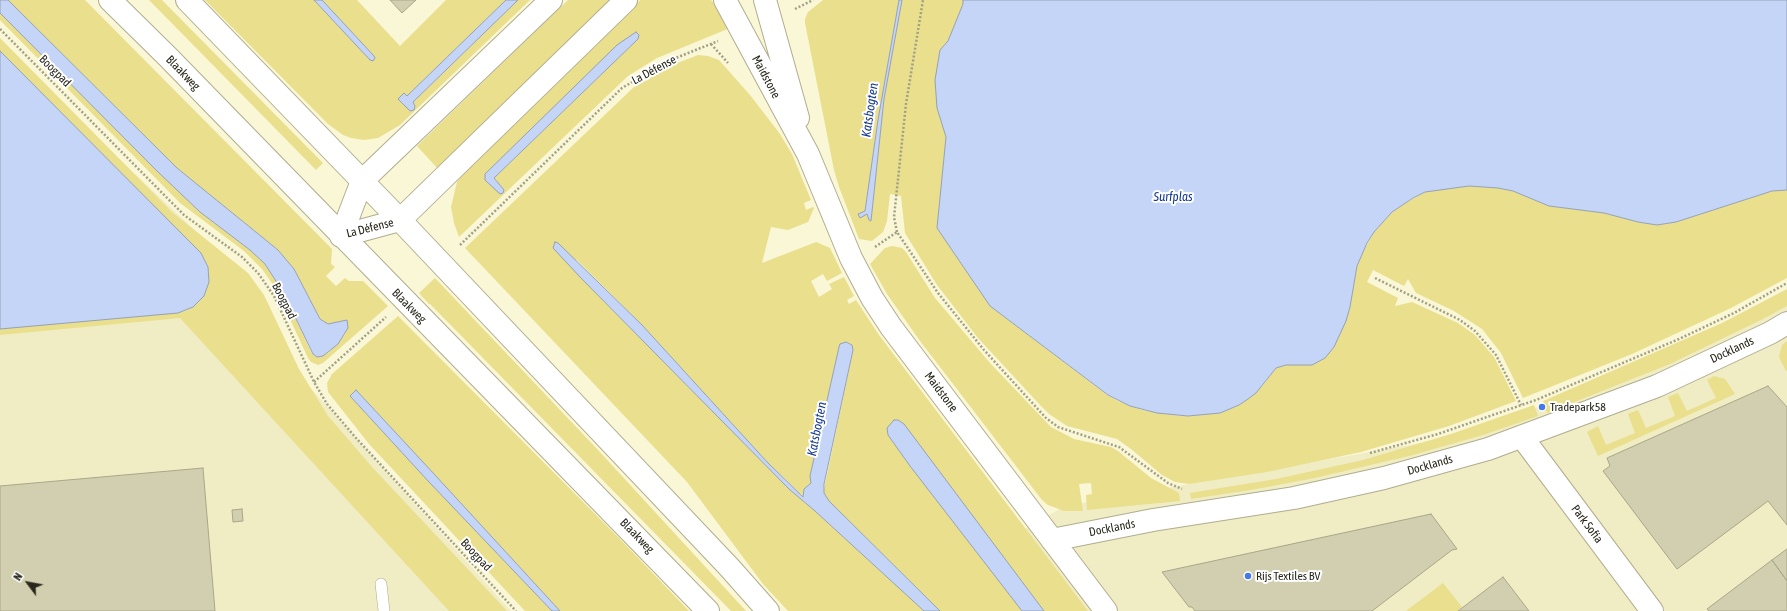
<!DOCTYPE html>
<html>
<head>
<meta charset="utf-8">
<style>
	body { margin:0 }
	#map { position:relative; width:1787px; height:611px; overflow:hidden; background:#faf7d7; font-family:"Asap Condensed",sans-serif }
	canvas { display:block }
	.north { position:absolute; left:8px; top:563px; width:40px; height:40px; -webkit-text-stroke:3px #fff; paint-order:stroke; rotate:302deg; font-size:11px; font-weight:700; line-height:16px; text-align:center; color:#28271b }
	.north::after { content:''; display:block; margin:auto; width:14px; height:18px; background:#28271b; clip-path:polygon(50% 0,100% 100%,50% 72%,0 100%) }
</style>
</head>
<body>
<div id="map">
<canvas width="1787" height="611"></canvas>
<div class="north">N</div>
</div>
<script>
const g = document.querySelector('canvas').getContext('2d');
g.lineJoin = 'round';
function fillPath(path, color) {
  g.fillStyle = color;
  g.fill(path, 'evenodd');
}
function toPath(rows) {
  const path = new Path2D();
  for (const r of rows) {
    path.moveTo(r[0], r[1]);
    for (let i = 2; i < r.length; i += 2) path.lineTo(r[i], r[i + 1]);
  }
  return path;
}
function strokePath(path, color, width, dash) {
  g.strokeStyle = color;
  g.lineWidth = width;
  g.lineCap = dash ? 'butt' : 'round';
  g.setLineDash(dash || []);
  g.stroke(path);
}
function drawText(font, color, halo, rows, align = 'center') {
  g.font = font + ' "Asap Condensed",sans-serif';
  g.lineWidth = 4;
  g.setLineDash([]);
  g.textBaseline = 'middle';
  g.strokeStyle = halo;
  g.fillStyle = color;
  for (const [text, x, y, turn = 0] of rows) {
    g.save();
    g.translate(x, y);
    g.rotate((+turn || 0) * Math.PI / 180);
    g.textAlign = isNaN(turn) ? turn : align;
    if (halo) g.strokeText(text, 0, 0);
    g.fillText(text, 0, 0);
    g.restore();
  }
}
const built = toPath([
	[0,47,218,252,289,364,511,611,0,611],
	[1787,301,1787,611,1084,611,1023,530,1065,506,1466,435,1753,322]
]);
const green = toPath([
	[8,0,85,0,332,249,331,264,335,267,326,276,336,286,345,278,349,281,363,281,388,306,323,363,318,365,311,362,308,358,276,289,262,269,244,251,180,203,0,20,0,13,200,212,250,250,265,264,283,292,311,352,315,356,320,357,329,352,345,334,348,325,328,324,320,319,294,269,278,250,177,168],
	[149,0,162,0,323,163,316,170],
	[205,0,314,0,370,60,374,56,322,0,357,0,400,46,446,0,506,0,407,96,404,93,398,99,410,111,412,111,415,106,413,102,518,0,530,0,400,125,378,138,364,140,351,138,343,135,328,124],
	[568,0,614,0,438,169,417,146],
	[640,0,711,0,720,10,730,28,657,58,628,76,459,237,454,223,451,207,457,182,464,172],
	[638,33,639,35,638,39,494,178,504,190,503,193,485,174],
	[823,0,899,0,878,120,865,210,869,220,871,221,884,99,902,0,963,0,963,4,948,41,940,50,937,108,946,137,937,228,990,306,1107,395,1118,401,1142,410,1173,415,1188,416,1220,413,1239,405,1263,385,1276,368,1286,365,1312,365,1325,358,1350,307,1357,266,1362,254,1374,232,1392,212,1402,205,1425,192,1440,189,1469,186,1498,188,1513,191,1549,206,1604,213,1638,222,1657,225,1676,222,1772,191,1787,190,1787,278,1731,308,1632,354,1523,398,1501,353,1482,329,1454,311,1416,293,1408,279,1404,286,1373,270,1367,282,1398,298,1395,306,1412,302,1458,323,1475,335,1494,357,1516,401,1449,426,1361,452,1267,472,1189,484,1175,482,1162,475,1131,449,1117,439,1067,426,1049,414,1041,406,978,338,937,285,905,233,901,196,890,194,887,221,883,232,872,241,859,239,839,187,834,170,805,23,805,19,808,12],
	[0,38,172,212,248,273,264,295,299,369,328,416,372,467,507,611,449,611,180,318,0,335,0,329,186,311,199,302,204,296,209,282,208,267,201,253,0,51],
	[698,55,708,56,719,60,750,95,780,134,792,154,811,200,804,203,806,210,813,207,814,208,808,222,788,230,771,227,762,263,816,242,830,248,842,273,827,281,823,274,811,281,819,297,832,289,829,284,844,277,854,296,847,300,849,304,856,300,879,335,1088,611,1044,611,992,542,887,428,888,435,910,466,1022,611,940,611,829,501,824,493,824,489,853,351,852,345,849,343,846,342,839,347,810,476,811,483,804,489,803,492,805,498,768,463,642,325,576,259,580,277,789,489,815,511,924,611,788,611,763,584,687,482,465,248,634,87,675,64],
	[892,246,902,248,906,252,935,298,990,363,1051,427,1074,439,1111,447,1118,451,1151,478,1179,493,1180,501,1087,510,1086,495,1092,494,1091,483,1079,484,1083,511,1064,511,1048,505,1042,500,920,341,887,294,870,264,885,248],
	[435,278,599,451,746,611,731,611,430,304,429,304,419,293],
	[1787,289,1787,306,1763,319,1670,364,1547,413,1543,401,1722,323],
	[398,316,621,540,689,611,560,611,356,390,350,396,429,482,552,611,525,611,369,444,328,392,327,383,332,374],
	[1787,341,1787,370,1786,371,1779,357,1782,345],
	[1714,376,1725,379,1735,394,1598,456,1587,432,1598,426,1606,445,1635,433,1628,414,1638,410,1646,428,1675,416,1668,397,1678,393,1687,411,1716,398,1707,380],
	[1534,405,1538,416,1483,435,1413,455,1315,478,1251,490,1191,499,1190,493,1276,479,1363,460,1451,434],
	[1443,583,1462,607,1457,611,1406,611]
]);
const water = toPath([
	[0,0,8,0,177,168,278,250,294,269,320,319,328,324,347,320,348,328,338,344,323,356,317,357,313,354,283,292,265,264,250,250,200,212,157,171,0,13,0,0],
	[314,0,322,0,374,56,375,58,373,61,370,60,314,0],
	[506,0,518,0,413,102,415,106,414,110,410,111,398,99,404,93,407,96,506,0],
	[899,0,902,0,884,99,871,221,869,220,867,214,860,218,858,214,865,211,878,120,899,0],
	[963,0,1787,0,1787,190,1772,191,1676,222,1657,225,1638,222,1604,213,1549,206,1513,191,1498,188,1469,186,1425,192,1413,198,1392,212,1374,232,1367,243,1357,266,1350,307,1346,321,1334,347,1325,358,1312,365,1286,365,1276,368,1256,393,1248,399,1239,405,1220,413,1188,416,1157,413,1130,406,1108,395,990,306,937,228,946,137,937,108,935,80,940,50,948,41,963,4,963,0],
	[636,32,639,35,638,39,494,178,504,190,503,193,500,194,485,180,485,174,617,45,636,32],
	[0,51,201,253,208,267,209,282,204,296,193,307,178,313,0,329,0,51],
	[555,242,558,243,642,325,768,463,803,497,804,489,811,483,810,476,839,347,840,344,846,342,852,345,853,350,824,484,824,493,829,501,940,611,924,611,815,511,789,489,580,277,553,248,555,242],
	[356,390,435,475,560,611,552,611,429,482,350,396,356,390],
	[894,420,898,420,904,424,1044,611,1022,611,910,466,888,435,887,428,894,420]
]);
const building = toPath([
	[390,0,416,0,402,13,390,0],
	[1768,386,1787,407,1787,525,1768,501,1677,569,1603,471,1610,466,1607,458,1768,386],
	[203,468,215,611,0,611,0,486,203,468],
	[242,509,243,521,233,522,232,510,242,509],
	[1431,514,1457,549,1452,550,1372,611,1195,611,1192,607,1189,607,1162,572,1431,514],
	[1787,549,1787,581,1772,560,1787,549],
	[1772,560,1787,581,1787,611,1709,611,1707,609,1772,560],
	[1503,577,1529,611,1458,611,1503,577]
]);
const path = toPath([
	[795,9,813,0],
	[0,29,184,215,242,257,258,273,274,296,314,382,327,404,356,438,516,611],
	[711,44,728,63],
	[897,232,894,217,906,104,923,0],
	[460,245,622,88,666,62,718,41],
	[875,247,897,232,938,293,984,350,1046,418,1058,427,1119,447,1168,483,1182,489],
	[1375,278,1460,320,1475,331,1496,355,1521,405],
	[314,382,386,317],
	[1370,453,1438,434,1536,400,1679,339,1734,313,1787,283]
]);
const service = toPath([
	[381,584,384,611]
]);
const minor = toPath([
	[725,0,808,154,851,258,872,298,891,327,1106,611],
	[765,0,798,118],
	[341,236,400,220,626,0],
	[341,236,362,181,551,0],
	[1522,437,1652,611],
	[1052,540,1153,520,1294,498,1384,478,1488,449,1657,386,1770,333,1787,323]
]);
const secondary = toPath([
	[110,0,168,57,708,611],
	[187,0,400,220,729,567,768,611]
]);
const markers = [
	[1542,407,4,"#4678e9"],
	[1248,576,4,"#4678e9"]
];
const streetNames = [
	["La Défense",654,70,-28],
	["Boogpad",55,71,45],
	["Blaakweg",183,73,46],
	["Maidstone",766,77,62],
	["La Défense",370,228,-14],
	["Boogpad",284,301,63],
	["Blaakweg",409,306,45],
	["Docklands",1732,350,-25],
	["Maidstone",941,392,53],
	["Docklands",1430,465,-16],
	["Park Sofia",1587,524,53],
	["Docklands",1112,528,-11],
	["Blaakweg",637,536,46],
	["Boogpad",476,555,47]
];
const poiNames = [
	["Tradepark58",1550,407],
	["Rijs Textiles BV",1256,576]
];
const waterNames = [
	["Katsbogten",870,110,-82],
	["Surfplas",1173,197],
	["Katsbogten",817,429,-79]
];
fillPath(built, '#f0ecc4');
fillPath(green, '#e9df8c');
fillPath(water, '#c4d5f7');
strokePath(water, '#95a1b5', 1);
fillPath(building, '#d2cfb0');
strokePath(building, '#aaa789', 1);
strokePath(service, '#b0ad8f', 12);
strokePath(minor, '#b0ad8f', 24);
strokePath(secondary, '#b0ad8f', 24);
strokePath(path, '#a19f88', 2.5, [2, 2]);
strokePath(service, '#fff', 11);
strokePath(minor, '#fff', 22);
strokePath(secondary, '#fff', 22);
for (const [x, y, r, color] of markers) {
  const dot = new Path2D();
  dot.arc(x, y, r, 0, 2 * Math.PI);
  g.fillStyle = color;
  g.fill(dot);
  strokePath(dot, '#fff', 1.5);
}
drawText('12px', '#28271b', '#fff', streetNames);
drawText('12px', '#28271b', '#fff', poiNames, 'left');
drawText('italic 13px', '#143895', '#fff', waterNames);
</script>
</body>
</html>
